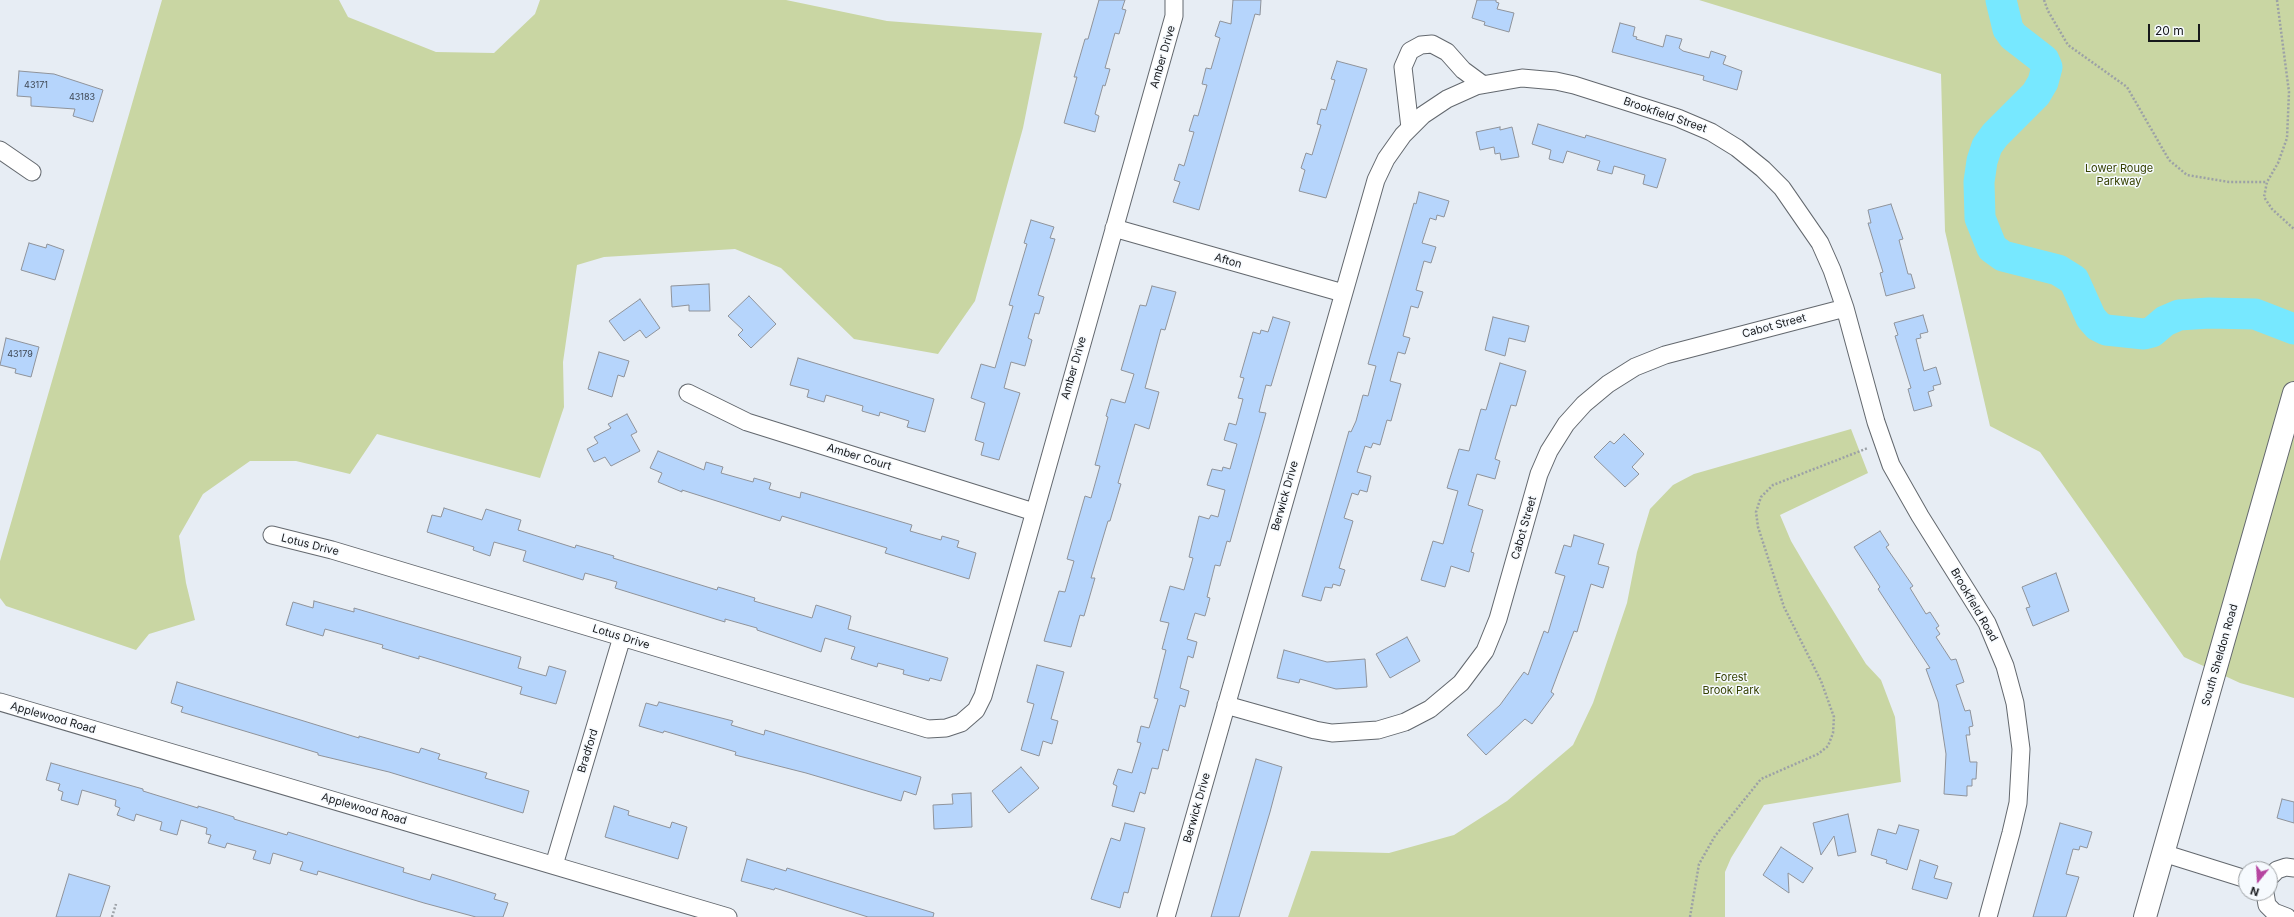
<!DOCTYPE html>
<html>
<head>
<meta charset="utf-8">
<style>
	body { margin:0 }
	#map { position:relative; width:2294px; height:917px; overflow:hidden; background:#e7edf4; font-family:Inter,sans-serif }
	canvas { display:block }
	.north { position:absolute; left:2238px; top:861px; width:40px; height:40px; box-sizing:border-box; background:#f6fafe; border:1px solid #9ca0a3; border-radius:50%; rotate:198deg; font-size:11px; font-weight:700; line-height:16px; text-align:center; color:#16181b }
	.north::after { content:''; display:block; margin:auto; width:14px; height:18px; background:#b645a0; clip-path:polygon(50% 0,100% 100%,50% 72%,0 100%) }
	.scale { position:absolute; left:2148px; top:24px; width:52px; height:18px; box-sizing:border-box; border:2px solid #16181b; border-top:0; padding-left:5px; font-size:12px; line-height:14px; white-space:nowrap; color:#16181b; -webkit-text-stroke:3px #f6fafe; paint-order:stroke }
</style>
</head>
<body>
<div id="map">
<canvas width="2294" height="917"></canvas>
<div class="north">N</div>
<div class="scale">20 m</div>
</div>
<script>
const g = document.querySelector('canvas').getContext('2d');
g.lineJoin = 'round';
function fillPath(path, color) {
  g.fillStyle = color;
  g.fill(path, 'evenodd');
}
function toPath(rows) {
  const path = new Path2D();
  for (const r of rows) {
    path.moveTo(r[0], r[1]);
    for (let i = 2; i < r.length; i += 2) path.lineTo(r[i], r[i + 1]);
  }
  return path;
}
function strokePath(path, color, width, dash) {
  g.strokeStyle = color;
  g.lineWidth = width;
  g.lineCap = dash ? 'butt' : 'round';
  g.setLineDash(dash || []);
  g.stroke(path);
}
function drawText(font, color, halo, rows, align = 'center') {
  g.font = font + ' Inter,sans-serif';
  g.lineWidth = 3;
  g.setLineDash([]);
  g.textBaseline = 'middle';
  g.strokeStyle = halo;
  g.fillStyle = color;
  for (const [text, x, y, turn = 0] of rows) {
    g.save();
    g.translate(x, y);
    g.rotate((+turn || 0) * Math.PI / 180);
    g.textAlign = isNaN(turn) ? turn : align;
    if (halo) g.strokeText(text, 0, 0);
    g.fillText(text, 0, 0);
    g.restore();
  }
}
const green = toPath([
	[162,0,339,0,348,17,436,52,494,53,535,14,540,0,786,0,887,21,1042,33,1023,128,975,301,938,354,854,339,781,268,735,249,604,257,577,265,563,362,564,407,540,478,377,434,350,474,296,461,250,461,203,494,179,536,186,583,195,620,149,634,136,650,6,606,0,598,0,561],
	[1699,0,2294,0,2294,698,2240,683,2184,657,2040,452,1990,426,1945,231,1941,74],
	[1851,429,1868,473,1780,515,1791,541,1811,575,1866,664,1881,680,1895,717,1901,782,1764,805,1731,858,1725,872,1725,917,1288,917,1311,851,1389,853,1454,835,1507,801,1573,745,1593,703,1627,603,1637,552,1650,509,1673,485,1694,474]
]);
const river = toPath([
	[2001,0,2008,29,2013,36,2044,60,2047,67,2043,82,2036,94,1995,135,1987,146,1982,161,1979,182,1980,218,1992,248,2003,256,2058,270,2074,280,2091,318,2098,326,2106,330,2144,334,2152,332,2165,321,2179,315,2209,313,2255,314,2294,329]
]);
const building = toPath([
	[1099,0,1125,0,1122,9,1126,10,1119,34,1115,33,1105,68,1110,69,1105,86,1103,85,1095,114,1099,116,1095,132,1064,123,1077,77,1074,77,1085,39,1088,39,1099,0],
	[1233,0,1261,0,1260,15,1255,14,1199,210,1173,202,1180,182,1174,180,1179,164,1184,166,1194,132,1189,131,1194,115,1198,116,1207,85,1202,84,1206,68,1211,69,1220,38,1215,36,1220,21,1231,24,1233,0],
	[1477,0,1496,0,1496,2,1499,3,1497,9,1514,13,1509,32,1484,25,1485,22,1472,18,1477,0],
	[1620,23,1635,27,1633,36,1637,37,1636,39,1663,47,1666,35,1682,39,1679,48,1683,51,1709,58,1711,51,1726,56,1723,64,1742,71,1737,90,1703,80,1704,76,1612,52,1620,23],
	[1337,61,1367,69,1326,198,1299,191,1305,170,1301,168,1306,153,1312,155,1321,125,1317,124,1321,109,1326,110,1335,80,1331,79,1337,61],
	[19,71,54,74,103,90,93,122,73,116,75,109,31,106,31,97,17,96,19,71],
	[1538,124,1585,138,1586,135,1666,159,1657,188,1643,184,1645,175,1614,166,1612,174,1597,170,1600,161,1567,151,1563,163,1549,159,1551,150,1532,144,1538,124],
	[1500,127,1500,130,1512,127,1519,157,1501,160,1500,153,1495,154,1494,147,1480,150,1476,132,1500,127],
	[1419,192,1449,201,1444,217,1437,215,1436,220,1430,218,1422,243,1436,247,1431,263,1424,261,1416,290,1423,292,1418,308,1411,306,1403,336,1410,338,1405,354,1398,352,1390,381,1401,384,1391,421,1387,420,1380,445,1373,443,1371,448,1365,446,1357,472,1371,476,1367,492,1360,490,1358,495,1352,493,1344,518,1353,521,1339,568,1345,570,1340,586,1333,584,1332,588,1325,587,1321,601,1302,596,1349,431,1351,432,1356,421,1363,395,1368,396,1376,366,1368,364,1414,203,1416,204,1419,192],
	[1891,204,1903,239,1899,240,1908,274,1911,274,1915,288,1886,296,1880,273,1883,272,1868,223,1871,223,1868,210,1891,204],
	[1031,220,1054,227,1050,238,1055,239,1038,295,1044,297,1039,314,1035,313,1028,338,1032,340,1025,366,1011,362,1004,388,1020,393,999,460,981,455,984,443,975,440,985,403,971,398,981,364,995,368,1013,306,1009,305,1027,244,1024,243,1031,220],
	[29,243,46,248,47,244,64,250,55,280,21,270,29,243],
	[709,284,710,311,689,311,689,305,672,307,671,286,709,284],
	[1152,286,1176,292,1165,330,1161,329,1145,388,1159,392,1149,429,1135,424,1118,483,1121,484,1110,521,1108,521,1091,578,1095,578,1084,616,1080,615,1071,647,1044,641,1059,591,1065,592,1074,561,1067,559,1085,496,1091,498,1100,466,1095,465,1108,417,1106,416,1111,399,1125,403,1134,374,1121,370,1140,305,1146,306,1152,286],
	[749,296,776,324,751,348,738,335,743,330,728,316,749,296],
	[640,299,660,328,646,338,640,330,624,341,609,321,640,299],
	[1923,315,1928,332,1920,334,1921,338,1916,339,1924,371,1936,367,1941,384,1933,386,1934,390,1928,392,1932,406,1914,411,1908,389,1911,388,1895,336,1898,335,1894,323,1923,315],
	[1273,317,1290,322,1271,386,1266,385,1259,412,1266,413,1230,542,1227,541,1220,566,1215,565,1207,597,1210,598,1205,616,1195,613,1187,639,1197,642,1193,658,1188,656,1180,688,1189,691,1185,707,1180,705,1168,751,1163,749,1158,769,1152,768,1145,794,1140,792,1134,812,1112,806,1117,786,1113,784,1118,769,1132,773,1141,743,1137,742,1141,726,1149,728,1158,699,1154,698,1166,650,1162,649,1169,623,1160,621,1170,586,1184,590,1193,558,1189,557,1199,516,1209,519,1211,515,1218,517,1225,490,1207,485,1212,469,1222,471,1223,467,1230,469,1237,444,1224,440,1229,423,1236,425,1243,399,1238,398,1244,378,1240,377,1253,332,1260,334,1261,330,1268,332,1273,317],
	[1493,317,1529,326,1525,342,1509,338,1505,356,1485,350,1493,317],
	[6,338,39,347,31,377,15,373,16,369,0,365,6,338],
	[599,352,629,361,624,377,618,375,612,397,588,389,599,352],
	[798,358,934,399,925,432,907,427,909,421,880,412,879,416,862,411,863,406,826,395,824,402,807,397,809,390,790,385,798,358],
	[1500,363,1526,371,1516,406,1511,405,1495,459,1500,461,1495,479,1477,474,1468,505,1483,510,1471,552,1474,553,1469,572,1451,566,1445,587,1421,580,1433,541,1443,544,1458,491,1447,488,1459,449,1469,451,1481,409,1486,410,1500,363],
	[627,414,637,432,631,435,640,451,611,466,605,457,594,462,587,449,598,443,594,437,611,428,608,424,627,414],
	[1624,434,1644,454,1632,467,1639,474,1625,487,1594,457,1610,441,1614,444,1624,434],
	[658,451,704,470,706,462,723,467,721,473,753,482,754,478,771,483,769,489,800,498,801,492,912,525,910,531,941,540,942,536,959,541,957,547,976,553,969,579,885,553,887,548,851,537,782,516,780,521,682,490,682,492,658,482,662,473,650,468,658,451],
	[444,508,482,520,486,509,521,520,518,530,575,548,576,545,614,556,613,558,717,590,718,587,755,598,754,601,812,618,816,605,851,616,848,629,948,658,941,681,930,678,929,681,903,674,904,670,878,663,877,667,851,659,855,647,825,638,821,652,757,630,757,628,725,619,725,622,615,588,617,582,585,573,583,580,523,561,526,551,494,542,490,556,473,550,474,547,427,532,432,515,441,517,444,508],
	[1880,531,1889,545,1886,547,1913,586,1910,588,1926,614,1930,612,1939,626,1936,628,1940,634,1936,637,1951,660,1956,659,1964,682,1956,685,1965,711,1970,710,1973,726,1969,727,1970,735,1966,735,1970,762,1977,762,1976,779,1972,779,1972,786,1967,786,1967,796,1944,794,1946,754,1938,702,1926,669,1930,668,1878,589,1880,587,1854,547,1880,531],
	[1574,535,1604,544,1598,564,1609,567,1603,588,1591,584,1577,632,1574,631,1551,692,1554,694,1532,724,1525,719,1486,755,1467,735,1500,705,1524,672,1528,675,1544,631,1548,633,1565,576,1555,573,1564,545,1571,547,1574,535],
	[2056,573,2069,611,2033,626,2026,608,2030,607,2022,587,2056,573],
	[314,601,354,612,354,608,521,657,518,668,546,676,549,666,566,671,556,704,520,694,522,687,419,656,419,659,382,648,383,645,325,629,323,636,286,625,293,602,313,608,314,601],
	[1407,637,1420,661,1390,678,1376,654,1407,637],
	[1284,650,1327,662,1365,659,1367,687,1336,689,1300,679,1299,683,1277,678,1284,650],
	[1037,665,1064,672,1051,719,1058,721,1052,744,1043,741,1039,756,1021,750,1034,704,1027,702,1037,665],
	[177,682,359,738,359,736,419,753,421,748,440,754,438,759,487,773,485,778,529,791,523,813,389,772,318,755,318,753,181,712,183,707,171,703,177,682],
	[659,702,733,721,731,725,764,735,765,730,921,777,916,795,904,791,901,801,806,773,735,755,736,752,664,731,663,733,639,726,646,703,657,706,659,702],
	[1256,759,1282,767,1270,812,1239,917,1211,917,1256,759],
	[51,763,143,789,143,791,198,808,198,806,234,817,234,819,287,835,288,832,404,868,403,872,430,880,432,874,496,894,494,899,508,903,503,917,476,917,424,903,318,871,317,875,300,870,303,862,273,853,270,864,253,859,256,851,227,843,225,848,208,843,211,835,206,834,207,828,181,820,177,835,160,830,162,822,136,814,134,821,117,815,120,808,115,806,116,800,82,790,78,805,61,800,63,792,58,790,60,784,46,780,51,763],
	[1021,767,1039,788,1009,813,992,791,1021,767],
	[971,793,972,827,934,829,933,805,953,804,952,794,971,793],
	[2282,799,2294,802,2294,823,2277,818,2282,799],
	[614,806,629,811,628,815,670,828,672,822,687,827,678,859,605,837,614,806],
	[1848,814,1856,852,1838,856,1834,836,1821,855,1813,823,1848,814],
	[1125,823,1145,828,1128,893,1124,892,1120,908,1091,899,1111,838,1120,841,1125,823],
	[2060,823,2092,832,2087,848,2080,846,2079,850,2073,849,2066,874,2079,877,2066,917,2033,917,2060,823],
	[1899,825,1919,830,1907,870,1886,863,1887,860,1871,855,1878,829,1896,834,1899,825],
	[1781,847,1813,868,1803,883,1788,873,1789,893,1763,875,1781,847],
	[747,859,786,871,787,868,934,913,933,917,868,917,775,888,774,890,741,881,747,859],
	[1920,860,1938,866,1934,878,1952,883,1947,899,1912,889,1920,860],
	[69,874,110,886,100,917,56,917,69,874]
]);
const path = toPath([
	[2044,0,2048,11,2068,45,2127,87,2169,160,2187,175,2229,182,2267,182],
	[2277,0,2289,92,2287,138,2278,163,2267,182,2264,197,2272,209,2294,229],
	[112,917,116,904],
	[1690,917,1699,864,1715,836,1761,779,1818,754,1828,746,1833,733,1834,717,1821,681,1784,607,1758,527,1756,512,1761,497,1773,485,1868,448]
]);
const minor = toPath([
	[1410,128,1403,67,1410,51,1421,45,1432,44,1447,52,1463,70,1482,84],
	[0,150,32,172],
	[1114,228,1343,293],
	[688,393,747,422,1034,512],
	[272,535,332,550,928,729,946,728,961,723,976,710,983,696,1174,16,1174,0],
	[0,702,728,917],
	[1226,705,1315,730,1332,733,1378,730,1405,722,1430,709,1461,683,1485,651,1498,619,1539,474,1549,451,1566,424,1584,404,1608,384,1635,367,1665,355,1845,308],
	[2163,853,2246,879],
	[554,865,622,637],
	[2270,877,2277,870,2286,867,2294,868],
	[2265,893,2267,905,2274,912,2287,917],
	[1166,917,1376,180,1386,159,1403,135,1423,115,1447,99,1476,86,1522,78,1556,81,1574,85,1678,118,1711,132,1737,148,1763,169,1782,188,1820,243,1832,270,1845,308,1876,422,1891,465,1920,516,1987,623,2005,666,2015,703,2021,749,2018,803,2011,833,1988,917]
]);
const tertiary = toPath([
	[2145,917,2294,393]
]);
const numberNames = [
	["43171",36,85],
	["43183",82,97],
	["43179",20,354]
];
const streetNames = [
	["Amber Drive",1163,57,-74],
	["Brookfield Street",1665,115,19],
	["Afton",1228,261,16],
	["Cabot Street",1774,326,-15],
	["Amber Drive",1074,368,-74],
	["Amber Court",859,457,17],
	["Berwick Drive",1285,496,-74],
	["Cabot Street",1524,528,-74],
	["Lotus Drive",310,545,14],
	["Brookfield Road",1974,605,60],
	["Lotus Drive",621,637,17],
	["South Sheldon Road",2220,655,-74],
	["Applewood Road",53,718,16],
	["Bradford",588,751,-73],
	["Berwick Drive",1197,808,-74],
	["Applewood Road",364,809,16]
];
const parkNames = [
	["Lower Rouge",2119,169],
	["Parkway",2119,182],
	["Forest",1731,678],
	["Brook Park",1731,691]
];
fillPath(green, '#c9d6a3');
strokePath(river, '#77e8ff', 31);
fillPath(building, '#b6d5fc');
strokePath(building, '#8f939a', 1);
strokePath(minor, '#63686e', 19);
strokePath(tertiary, '#63686e', 24);
strokePath(path, '#9ca1a6', 2.5, [2, 2]);
strokePath(minor, '#fff', 17);
strokePath(tertiary, '#fff', 22);
drawText('9px', '#3e4753', null, numberNames);
drawText('11px', '#16181b', '#f6fafe', streetNames);
drawText('11px', '#354000', '#f6fafe', parkNames);
</script>
</body>
</html>
